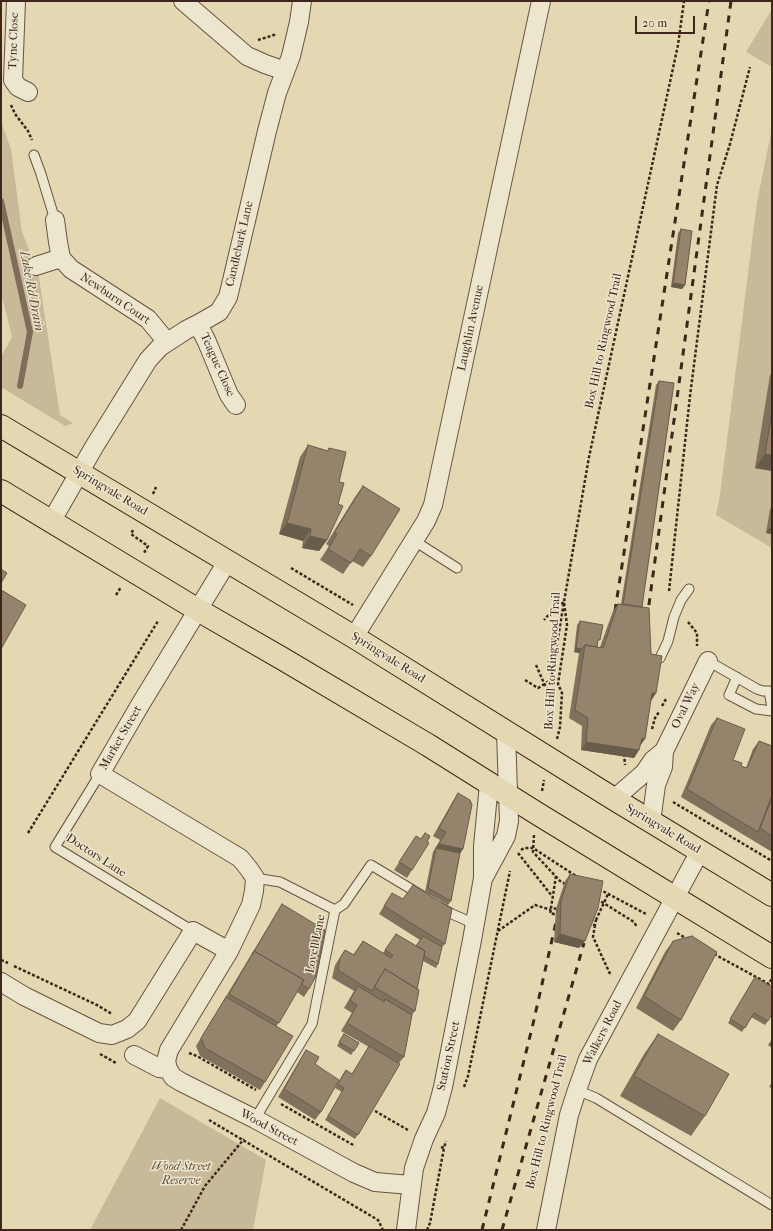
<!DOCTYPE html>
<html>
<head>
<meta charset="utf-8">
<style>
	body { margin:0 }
	#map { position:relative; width:773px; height:1231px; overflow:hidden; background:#e4d8b3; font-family:"IM FELL French Canon",serif }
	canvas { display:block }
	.frame { position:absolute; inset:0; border:2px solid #3f261c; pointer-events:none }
	.scale { position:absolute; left:635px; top:16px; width:60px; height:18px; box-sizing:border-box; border:2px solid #3f261c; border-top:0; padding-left:5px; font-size:12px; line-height:14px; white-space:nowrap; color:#3f261c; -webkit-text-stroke:3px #ede6ce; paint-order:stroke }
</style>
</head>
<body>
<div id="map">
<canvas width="773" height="1231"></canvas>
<div class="frame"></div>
<div class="scale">20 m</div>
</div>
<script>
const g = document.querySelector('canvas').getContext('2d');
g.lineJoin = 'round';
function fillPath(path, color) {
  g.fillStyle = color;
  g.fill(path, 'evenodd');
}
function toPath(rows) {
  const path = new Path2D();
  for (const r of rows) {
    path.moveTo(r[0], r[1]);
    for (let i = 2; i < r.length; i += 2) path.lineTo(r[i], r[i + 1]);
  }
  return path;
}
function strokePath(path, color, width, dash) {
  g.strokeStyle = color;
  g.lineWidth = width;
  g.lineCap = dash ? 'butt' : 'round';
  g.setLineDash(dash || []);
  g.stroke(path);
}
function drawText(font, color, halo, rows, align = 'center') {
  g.font = font + ' "IM FELL French Canon",serif';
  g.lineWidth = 3;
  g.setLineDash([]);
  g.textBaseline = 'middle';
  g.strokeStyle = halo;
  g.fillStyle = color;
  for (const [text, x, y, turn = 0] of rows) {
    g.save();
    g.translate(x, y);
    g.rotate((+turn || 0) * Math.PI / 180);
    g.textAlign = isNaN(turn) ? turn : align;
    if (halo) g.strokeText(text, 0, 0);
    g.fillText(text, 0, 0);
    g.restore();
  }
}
const green = toPath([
	[772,9,772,67,746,52],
	[1,122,11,149,22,232,38,271,60,415,73,423,65,426,1,387,1,357,12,337,1,293],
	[772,128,772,548,716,515,720,495,757,202],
	[160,1098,266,1160,253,1230,90,1230]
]);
const stream = toPath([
	[1,201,30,332,20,386]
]);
const path = toPath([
	[258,40,274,35,275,33],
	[11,105,15,114,28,131,32,140],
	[153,494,156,487],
	[133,530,131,534,148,546,144,553],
	[291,568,353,605],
	[669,591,690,396,717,185,730,144,750,67],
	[116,595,121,587],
	[688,622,697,633,697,646],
	[536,665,551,699],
	[525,680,538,688,551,680,564,602,553,610,544,620],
	[662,706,666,699],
	[652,729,655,718,659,712],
	[557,739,560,727,562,693,558,684,567,625,564,602,589,457,678,45,684,1],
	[624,754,625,765],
	[542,791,544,780],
	[673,802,772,861],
	[28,833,158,621],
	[534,835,533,852,561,882,566,884],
	[521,850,524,848,533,848,576,876],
	[518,853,552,896],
	[556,876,551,908,558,909],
	[599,889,646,914],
	[597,899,634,922,637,927],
	[551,910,550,913,558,915],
	[591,919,596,920,608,894],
	[588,924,595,925,596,920],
	[595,925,593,937,611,976],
	[498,931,535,905,551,910],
	[677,933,689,940],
	[714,954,769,984,772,978],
	[1,960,8,963],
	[14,966,97,1005,112,1014],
	[189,1053,197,1056,256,1090],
	[100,1054,116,1063],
	[464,1087,468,1076,510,871],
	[281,1104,355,1146],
	[375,1111,408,1130],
	[209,1120,378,1220,383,1230],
	[441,1147,444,1148,446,1141],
	[181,1230,205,1186,244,1139],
	[427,1230,430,1223,444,1148]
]);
const service = toPath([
	[34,155,41,174,55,220],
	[413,540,457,568],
	[660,658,668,641,674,617,681,600,689,589],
	[708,661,757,689,763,691,769,691,772,708],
	[737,677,729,695,756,709,772,711],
	[100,774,55,847,193,931],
	[255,878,280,882,335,910],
	[440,907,452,914,475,924],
	[577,1090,596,1098,772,1205],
	[255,1119,312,1024,335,910,344,904,371,865,421,895]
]);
const minor = toPath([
	[16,1,13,80,18,87,28,92],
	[183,1,247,56,265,64,285,71],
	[55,220,58,242,61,258,71,269,148,319,167,342],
	[36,266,61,258],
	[198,324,207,342,229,395,236,405],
	[51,522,94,447,148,360,160,347,186,330,198,324,219,312,228,297,234,272,267,131,277,93,291,56,299,22,302,1],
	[227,562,140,705,100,774,240,858,249,869,255,878,254,891,251,905,229,951,169,1050,166,1061,168,1069,173,1077,181,1082,255,1119,354,1173,375,1182,411,1185],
	[354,637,426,521,433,505,541,1],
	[614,799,644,773,653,760,664,751],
	[651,822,656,785,663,767,664,751,708,661],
	[484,877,506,836,509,821,506,732],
	[1,982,24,996,99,1033,112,1035,127,1029,137,1021,193,931,229,951],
	[134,1055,159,1068,168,1069],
	[406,1230,414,1168,424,1139,436,1113,443,1087,472,940,483,878,483,846,489,784],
	[546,1230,569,1115,577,1090,588,1059,700,851]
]);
const trunk = toPath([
	[1,426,354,637,614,799,772,895],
	[1,491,198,610,283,659,428,745,538,814,772,957]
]);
const rail = toPath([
	[615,611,709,1],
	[647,619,731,1],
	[482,1230,533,1024,556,922],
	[502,1230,584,943]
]);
const wall = toPath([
	[681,229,685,285,682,289,671,287,678,233],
	[772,373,772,471,755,468,770,375],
	[659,381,642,607,651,654,656,693,651,701,639,750,634,758,581,750,582,726,569,718,579,653,574,652,577,625,580,621,598,644,597,647,600,647,613,611,618,604,621,604,656,385],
	[308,445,327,451,329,448,339,482,327,540,319,551,302,548,303,541,279,534,300,457],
	[363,486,371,556,363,567,352,561,343,574,320,560,329,546,326,544,355,497],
	[772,507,772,534,766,533,770,509],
	[717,718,733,760,741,766,746,768,753,749,759,741,772,746,772,852,681,797,711,725],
	[458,793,463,849,460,853,451,901,448,905,425,892,433,852,440,840,433,836,453,801],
	[425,833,427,842,412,870,407,878,394,870,416,836,421,839],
	[570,874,585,941,579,948,554,942,556,909,565,881],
	[392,893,445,944,442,947,438,964,436,968,423,961,417,989,415,1011,412,1015,404,1057,399,1063,355,1139,325,1120,342,1092,335,1088,343,1074,346,1070,352,1074,369,1047,341,1031,352,1013,344,1008,354,991,332,978,335,965,345,950,353,955,363,941,383,953,396,934,416,946,420,940,379,914],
	[282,904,309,989,304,997,297,992,276,1027,265,1082,260,1090,200,1056,196,1046,277,912],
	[673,941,681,1020,673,1031,636,1008,665,952],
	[755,977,768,1021,765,1025,751,1017,742,1032,728,1023],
	[344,1034,359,1043,351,1055,337,1046],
	[658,1034,705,1116,691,1136,620,1096,644,1054],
	[772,1039,772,1048,768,1045],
	[306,1050,315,1064,321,1112,315,1120,278,1097,301,1058],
	[772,1082,772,1088,769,1087]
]);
const shadedWall = toPath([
	[673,283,685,285,682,289,671,287],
	[765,454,772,455,772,471,755,468],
	[287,523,311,529,303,541,279,534],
	[772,525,772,534,766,533],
	[310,536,327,540,319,551,302,548],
	[576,648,582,649,579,653,574,652],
	[652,693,656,693,651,701],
	[642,738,645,739,640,746],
	[586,742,639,750,634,758,581,750],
	[439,844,463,849,458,857,436,848,433,852],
	[560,934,585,941,579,948,554,942]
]);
const building = toPath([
	[681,229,692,231,685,285,673,283,681,229],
	[659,381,674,383,642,607,623,604,659,381],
	[772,411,772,455,765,454,772,411],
	[308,445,328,451,329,448,346,452,339,482,344,483,338,504,343,506,327,540,310,536,311,529,287,523,308,445],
	[363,486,400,509,371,556,360,549,351,563,328,549,337,534,334,533,363,486],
	[1,569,7,573,1,583,1,569],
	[3,591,26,605,1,649,1,595,3,591],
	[618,604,649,608,651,654,662,656,656,693,652,693,645,739,642,738,639,750,586,742,588,718,575,710,585,645,603,648,618,604],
	[580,621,603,625,600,640,598,640,597,647,585,645,582,649,576,648,580,621],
	[717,718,745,729,733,760,742,763,741,766,747,768,759,741,772,746,772,795,758,832,687,789,717,718],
	[458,793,470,800,472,805,463,849,439,844,446,832,439,828,458,793],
	[772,798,772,836,760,828,772,798],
	[425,833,430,836,427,842,429,843,412,870,399,862,416,836,421,839,425,833],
	[436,848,460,853,451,901,428,888,436,848],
	[570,874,603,881,598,908,585,941,560,934,561,901,570,874],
	[413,885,452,909,445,944,384,906,392,893,403,899,413,885],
	[282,904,325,930,316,976,309,989,301,984,304,980,254,951,252,955,282,904],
	[396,934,425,951,417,989,385,969,372,991,338,970,340,958,345,950,354,955,363,941,391,958,393,955,385,950,396,934],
	[423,936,442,947,438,964,424,956,425,951,416,946,423,936],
	[692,936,717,952,681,1020,644,996,673,941,692,936],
	[254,951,304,980,279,1023,229,994,254,951],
	[385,969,419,990,415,1011,374,987,385,969],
	[755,977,772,987,772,1014,768,1021,754,1013,745,1028,730,1019,755,977],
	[358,986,384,1002,385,999,412,1015,404,1057,347,1023,357,1005,350,1000,358,986],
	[226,997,293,1036,265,1082,205,1048,201,1038,226,997],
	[344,1034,359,1043,354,1051,339,1042,344,1034],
	[658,1034,729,1074,705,1116,634,1076,658,1034],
	[369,1046,400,1064,358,1135,328,1116,344,1088,338,1084,346,1070,352,1074,369,1046],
	[306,1050,319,1057,315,1064,339,1080,321,1112,284,1089,306,1050]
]);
const streetNames = [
	["Tyne Close",14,41,-88],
	["Candlebark Lane",240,244,-77],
	["Newburn Court",115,299,34],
	["Laughlin Avenue",471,328,-78],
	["Box Hill to Ringwood Trail",604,341,-78],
	["Teague Close",217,365,66],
	["Springvale Road",110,491,31],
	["Springvale Road",388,658,32],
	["Box Hill to Ringwood Trail",553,661,-87],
	["Oval Way",686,706,-64],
	["Market Street",121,738,-60],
	["Springvale Road",663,829,31],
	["Doctors Lane",96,856,33],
	["Lovell Lane",316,944,-79],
	["Walkers Road",603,1033,-63],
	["Station Street",449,1056,-78],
	["Box Hill to Ringwood Trail",547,1122,-76],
	["Wood Street",269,1128,28]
];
const parkNames = [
	["Wood Street",181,1167],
	["Reserve",181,1181]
];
const waterNames = [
	["Lake Rd Drain",31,291,79]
];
fillPath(green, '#c8ba99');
strokePath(stream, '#806c58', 6);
strokePath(service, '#685242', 11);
strokePath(minor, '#685242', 20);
strokePath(trunk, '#3f261c', 24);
strokePath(path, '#3f261c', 2.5, [3, 2]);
strokePath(service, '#ede6ce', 9);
strokePath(minor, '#ede6ce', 18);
strokePath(trunk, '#e4d8b3', 22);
strokePath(rail, '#3f261c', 3, [7, 7]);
fillPath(wall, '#80715c');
fillPath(shadedWall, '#685c4b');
fillPath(building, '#95836b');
strokePath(building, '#685c4b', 1);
drawText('12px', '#3f261c', '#ede6ce', streetNames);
drawText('italic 12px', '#614b3b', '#ede6ce', parkNames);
drawText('italic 13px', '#60493a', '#ede6ce', waterNames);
</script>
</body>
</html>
